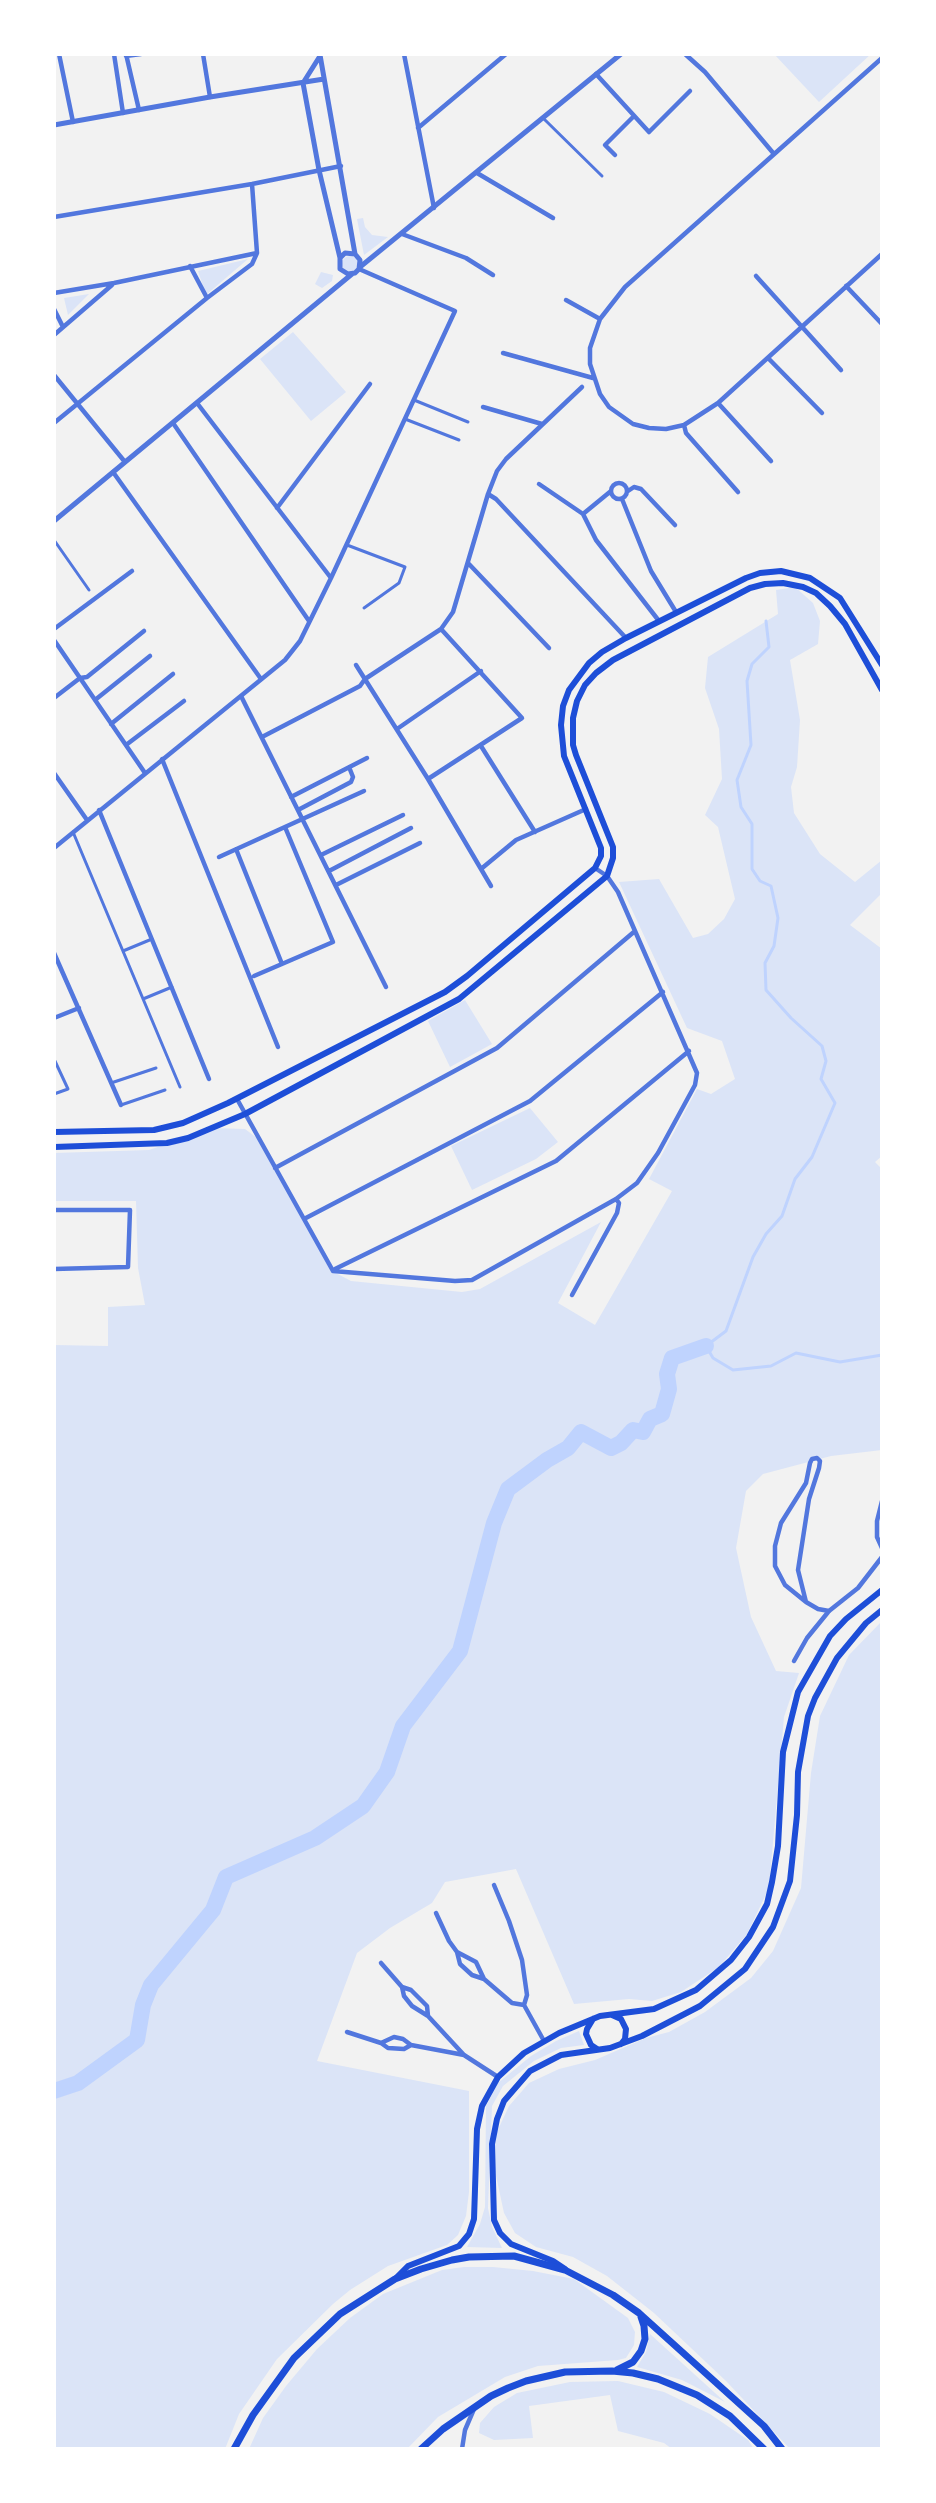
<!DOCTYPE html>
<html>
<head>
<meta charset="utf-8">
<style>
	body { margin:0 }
	#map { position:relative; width:936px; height:2503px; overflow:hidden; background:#f2f2f2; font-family:"Work Sans",sans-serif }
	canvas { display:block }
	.frame { position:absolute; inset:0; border:56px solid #fff; pointer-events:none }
</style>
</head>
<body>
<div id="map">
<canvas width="936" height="2503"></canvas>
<div class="frame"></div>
</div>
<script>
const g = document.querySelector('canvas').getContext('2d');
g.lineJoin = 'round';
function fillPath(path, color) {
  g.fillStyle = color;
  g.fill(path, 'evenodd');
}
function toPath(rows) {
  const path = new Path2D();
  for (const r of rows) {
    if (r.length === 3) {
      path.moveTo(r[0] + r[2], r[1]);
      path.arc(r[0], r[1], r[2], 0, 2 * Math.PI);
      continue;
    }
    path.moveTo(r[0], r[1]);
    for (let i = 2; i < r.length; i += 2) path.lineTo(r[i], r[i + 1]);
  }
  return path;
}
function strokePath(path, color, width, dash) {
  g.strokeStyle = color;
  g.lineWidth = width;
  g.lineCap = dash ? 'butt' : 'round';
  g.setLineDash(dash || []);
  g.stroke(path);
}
const green = toPath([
	[774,54,871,54,819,102],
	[363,218,365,227,372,235,388,237,364,255,357,219],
	[350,264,8],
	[248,259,206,295,198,271],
	[321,272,333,275,332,281,322,288,315,284],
	[89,294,68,315,64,298],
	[293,332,346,392,311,421,260,359],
	[795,587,813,603,820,621,818,644,790,660,800,720,797,767,791,787,794,813,820,854,855,882,882,860,882,893,850,925,882,949,882,1156,875,1162,882,1169,882,1450,831,1456,763,1474,746,1491,736,1548,751,1617,776,1671,799,1673,784,1717,769,1888,747,1934,719,1967,681,1992,652,2001,629,1999,574,2004,516,1869,445,1882,432,1903,390,1928,357,1953,317,2061,469,2091,469,2192,466,2216,458,2235,447,2245,388,2266,350,2290,333,2304,277,2359,239,2414,225,2449,54,2449,54,1345,108,1346,108,1307,145,1305,138,1268,136,1201,54,1201,54,1153,149,1150,213,1128,245,1129,261,1141,330,1270,351,1281,462,1292,480,1289,601,1222,558,1303,595,1325,672,1191,649,1179,697,1089,711,1094,735,1079,722,1041,687,1028,619,882,659,879,693,938,708,934,724,919,735,899,718,827,705,815,722,779,719,729,705,688,708,657,778,614,776,590],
	[465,1000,492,1044,450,1067,428,1021],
	[530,1108,558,1142,536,1159,472,1190,451,1146],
	[882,1621,882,2449,790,2449,726,2381,654,2313,607,2276,573,2257,536,2247,515,2233,504,2213,495,2171,494,2138,509,2106,529,2083,559,2069,595,2060,646,2038,669,2032,705,2012,751,1978,773,1951,801,1888,811,1773,820,1716,849,1655],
	[579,2031,584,2045,561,2048,534,2061,503,2086,492,2106,488,2208,492,2227,502,2248,467,2247,480,2224,485,2207,486,2106,498,2083,531,2056,556,2041],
	[464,2267,493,2267,533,2271,574,2279,628,2318,635,2332,634,2345,626,2358,618,2360,538,2366,505,2377,438,2417,407,2449,249,2449,263,2418,286,2386,317,2349,350,2318,383,2294,442,2270],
	[650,2334,725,2402,682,2380,637,2367,646,2352],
	[618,2381,664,2392,710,2414,748,2440,754,2449,672,2449,664,2443,618,2431,610,2395,529,2406,533,2438,494,2440,479,2433,480,2423,494,2407,517,2393,570,2382]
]);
const stream = toPath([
	[766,621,769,647,752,664,747,681,751,745,737,780,741,807,752,824,752,869,760,881,771,886,778,918,774,946,765,963,766,990,791,1018,822,1046,826,1061,821,1079,835,1103,812,1157,795,1179,782,1216,766,1234,753,1257,726,1331,706,1346,713,1358,733,1370,771,1366,796,1353,840,1362,882,1355]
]);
const river = toPath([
	[54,2091,78,2083,137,2040,143,2005,151,1985,213,1910,226,1877,315,1838,363,1806,387,1772,403,1726,460,1651,494,1523,508,1489,547,1460,568,1448,581,1432,611,1448,621,1443,633,1430,643,1432,650,1419,662,1414,669,1389,667,1374,672,1358,706,1346]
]);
const pedestrian = toPath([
	[543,118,602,176],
	[414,400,468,422],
	[405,419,459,440],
	[54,540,89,590],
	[347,545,405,567,399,583,364,608],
	[73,832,180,1087],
	[123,951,152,939],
	[143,999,172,987],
	[54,1059,68,1089,54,1094],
	[111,1083,156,1068],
	[121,1105,165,1090]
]);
const minor = toPath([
	[59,54,73,122],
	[114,54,123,113],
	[126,54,139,110],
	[203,54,210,97],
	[404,54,434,208],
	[685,54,705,72,774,154],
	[126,56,141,54],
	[882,58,625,287,600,319,590,348,590,364,600,394,609,407,633,424,649,428,666,429,684,425,718,403,882,254],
	[596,74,649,132,690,91],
	[418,128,506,54],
	[615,155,605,145,634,116],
	[477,173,553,218],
	[54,217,252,184,341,166],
	[402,234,466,258,493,275],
	[190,266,207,298],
	[756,276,841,370],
	[846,286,882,324],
	[54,293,114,283,257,253],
	[566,300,600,319],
	[54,309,63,327],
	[54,335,112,285],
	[503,353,593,378],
	[768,358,822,413],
	[54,375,125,462],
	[197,403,331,578],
	[718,403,771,461],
	[483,407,542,424],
	[54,423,207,298,252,264,257,253,252,184],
	[173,423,309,621],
	[684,425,686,433,738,492],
	[113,472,261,679],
	[619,491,8],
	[539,484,583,514,596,540,659,621],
	[628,491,634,487,641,489,675,525],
	[488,494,496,499,626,638],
	[622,499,651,571,676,612],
	[277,508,370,384],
	[583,514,611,491],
	[468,563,549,648],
	[54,629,132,571],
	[54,640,145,773],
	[356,665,428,779,491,886],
	[241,696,386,987],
	[54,698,80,678,87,677,144,631],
	[95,700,150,656],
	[111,724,173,674],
	[397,729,481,671],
	[262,737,360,686,365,679,441,629,453,612,488,494,497,471,506,459,582,387],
	[126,745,184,701],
	[481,746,535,832],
	[162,759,278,1047],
	[54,773,87,820],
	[428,779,522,718,441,629],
	[291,797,367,758],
	[99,810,209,1079],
	[298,810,351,782,353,777,349,767],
	[54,848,285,660,300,641,331,578,455,311,359,269],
	[236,849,282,964],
	[321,855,403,815],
	[219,857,364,791],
	[481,869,516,840,586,809],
	[329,871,411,828],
	[336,885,420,843],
	[54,953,121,1105],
	[254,976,333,942,285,827],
	[54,1018,79,1008],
	[237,1099,333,1271],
	[275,1168,497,1048,635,931],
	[54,1210,130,1210,128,1267,54,1269],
	[304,1219,530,1101,663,992],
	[335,1269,556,1161,689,1051],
	[333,1271,455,1281,472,1280,616,1199,637,1183,658,1153,695,1085,697,1073,618,892,607,876,595,868],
	[572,1295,617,1213,619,1203,616,1199],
	[882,1501,877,1521,877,1537,882,1548],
	[806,1602,785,1585,775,1566,775,1546,781,1523,806,1483,810,1463,812,1459,817,1458,820,1461,819,1468,809,1499,798,1570,806,1602,818,1609,829,1611],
	[794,1661,807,1638,829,1611,858,1588,882,1557],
	[494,1885,509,1921,522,1960,527,1995,524,2005],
	[436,1913,449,1941,457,1952,460,1964,472,1975,484,1979,512,2003,524,2005,544,2041],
	[457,1952,476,1962,484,1979],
	[381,1963,402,1987,404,1996,412,2006,428,2016,464,2055,498,2077],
	[402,1987,411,1990,427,2006,428,2016],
	[347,2032,381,2043,388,2048,404,2049,411,2045],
	[381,2043,394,2037,403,2039,411,2045,464,2055],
	[462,2449,465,2430,474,2409]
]);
const tertiary = toPath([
	[320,55,355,254],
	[320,56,303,83,319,170,340,258,340,269,348,274,355,273,359,269,360,260,355,254,345,253,340,258],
	[54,125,210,97,324,79],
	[360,267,621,54],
	[54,521,352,274]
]);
const secondary = toPath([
	[54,1132,154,1130,183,1123,228,1103,445,992,467,976,595,868,601,856,601,848,564,756,561,725,563,706,569,690,589,663,602,652,626,638,746,578,760,573,781,571,810,578,840,598,882,665],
	[54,1147,167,1143,188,1138,245,1114,459,999,607,876,613,858,613,847,576,755,573,745,573,718,577,701,585,685,596,673,613,660,750,588,765,584,783,583,803,587,816,593,830,606,845,624,882,690],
	[612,2015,621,2019,626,2029,625,2039,621,2044],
	[593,2019,587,2029,586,2034,591,2045,597,2049],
	[565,2269,553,2261,511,2244,500,2233,494,2220,492,2144,497,2119,504,2101,530,2071,561,2055,610,2048,642,2036,700,2006,745,1969,773,1927,790,1881,797,1815,798,1772,808,1716,815,1698,837,1658,866,1623,882,1610],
	[395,2279,408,2266,459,2246,469,2234,474,2219,477,2129,482,2106,498,2077,524,2053,559,2033,600,2016,654,2009,696,1990,731,1960,749,1937,767,1904,772,1882,778,1846,783,1752,798,1692,830,1636,846,1619,882,1590]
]);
const primary = toPath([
	[617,2370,633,2362,641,2351,645,2339,644,2326,641,2317],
	[234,2449,253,2415,294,2358,340,2314,395,2279,421,2269,452,2260,469,2257,514,2256,565,2270,613,2295,639,2313,764,2426,782,2449],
	[421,2449,443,2429,491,2396,508,2388,526,2381,565,2372,612,2371,633,2373,658,2379,697,2395,730,2416,764,2449]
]);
fillPath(green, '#dbe4f7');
strokePath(stream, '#bfd3fe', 3);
strokePath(river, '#bfd3fe', 16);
strokePath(pedestrian, '#5277de', 3);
strokePath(minor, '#5277de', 4.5);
strokePath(tertiary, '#5277de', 5);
strokePath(secondary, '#1d4ed8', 6);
strokePath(primary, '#1d4ed8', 7);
</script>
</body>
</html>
